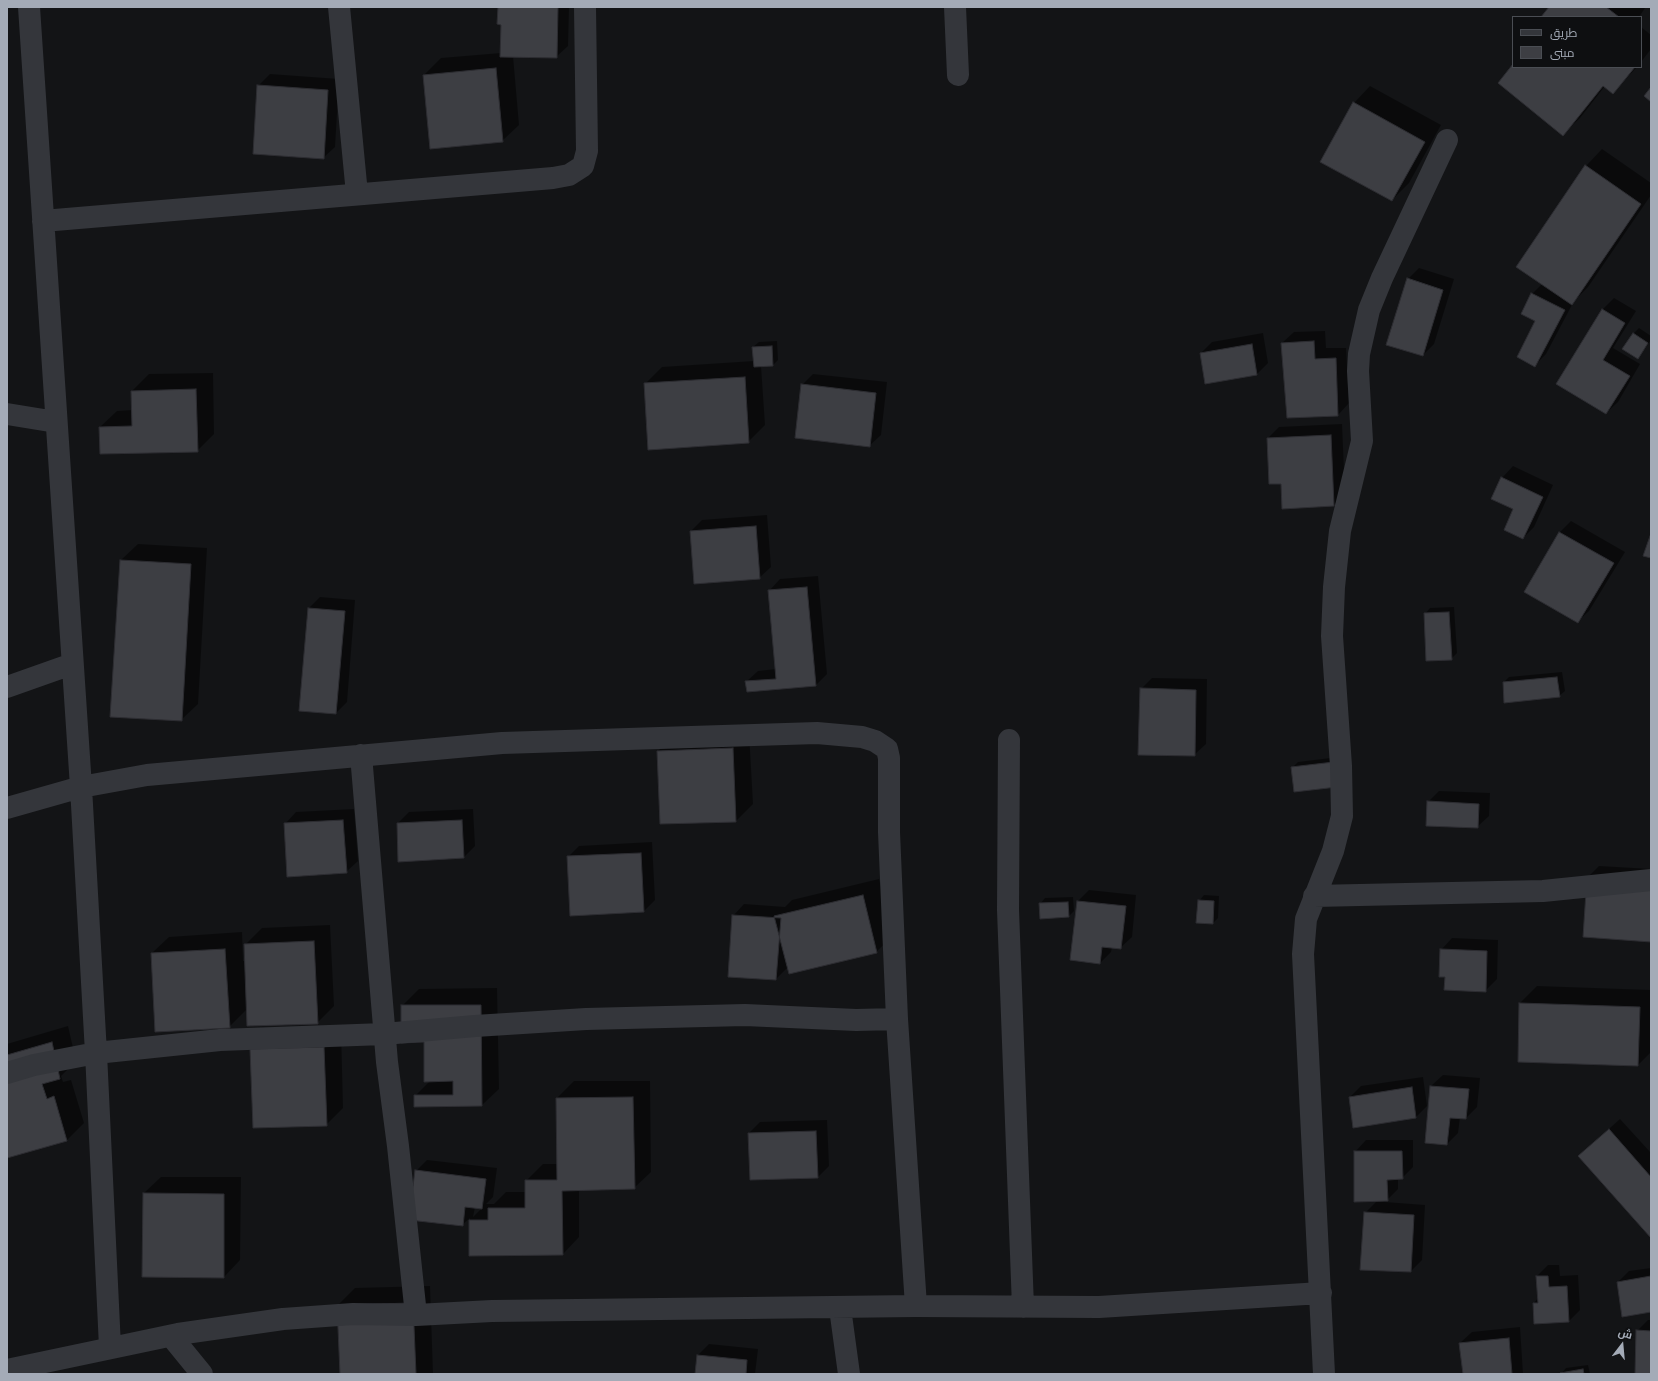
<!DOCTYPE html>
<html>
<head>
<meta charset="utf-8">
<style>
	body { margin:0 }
	#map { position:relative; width:1658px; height:1381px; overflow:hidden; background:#131416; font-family:"Public Sans",Cairo,sans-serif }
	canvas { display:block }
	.frame { position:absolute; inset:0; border:8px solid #a4abb7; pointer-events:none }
	.legend { position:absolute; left:1512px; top:16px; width:130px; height:52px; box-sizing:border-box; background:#0e0f11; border:1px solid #4a4d53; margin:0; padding:5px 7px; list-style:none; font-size:12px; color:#a4abb7 }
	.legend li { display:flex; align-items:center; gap:8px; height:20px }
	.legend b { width:20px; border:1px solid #4a4d53 }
	.north { position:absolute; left:1602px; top:1325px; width:40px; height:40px; -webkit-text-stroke:3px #0e0f11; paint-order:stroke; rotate:16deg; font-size:11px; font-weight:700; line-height:16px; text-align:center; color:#a4abb7 }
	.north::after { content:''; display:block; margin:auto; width:14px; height:18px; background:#a4abb7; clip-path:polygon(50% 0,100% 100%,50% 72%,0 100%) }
</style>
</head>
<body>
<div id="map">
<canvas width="1658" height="1381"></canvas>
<div class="frame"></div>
<ul class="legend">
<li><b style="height:5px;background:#34363b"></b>طريق</li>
<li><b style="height:11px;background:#3d3e43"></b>مبنى</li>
</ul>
<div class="north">ش</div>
</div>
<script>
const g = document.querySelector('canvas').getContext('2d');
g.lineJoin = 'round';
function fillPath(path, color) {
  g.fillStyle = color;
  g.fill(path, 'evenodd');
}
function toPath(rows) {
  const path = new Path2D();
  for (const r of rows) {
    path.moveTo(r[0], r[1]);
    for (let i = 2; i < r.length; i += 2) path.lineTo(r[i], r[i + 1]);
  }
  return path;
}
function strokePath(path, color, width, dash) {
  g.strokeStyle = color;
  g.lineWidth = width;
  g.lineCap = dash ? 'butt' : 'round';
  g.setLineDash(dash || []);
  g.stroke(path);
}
const shadow = toPath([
	[499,7,569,7,568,46,556,57,513,56,519,125,502,141,424,75,441,58,501,53,502,24],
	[1550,7,1644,7,1645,8,1639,17,1542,17],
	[1641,27,1651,35,1651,49,1641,62],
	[1513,66,1513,67,1637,67,1613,92,1605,86,1580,118,1563,134,1499,83],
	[270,74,339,79,335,147,323,158,258,86],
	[1370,86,1441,125,1409,183,1392,200,1354,103],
	[1602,149,1651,183,1651,195,1588,287,1574,301,1546,354,1535,365,1537,321,1532,294,1542,284,1586,166],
	[1419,268,1454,279,1434,344,1423,355,1408,279],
	[1614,298,1636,311,1613,348,1640,364,1618,402,1606,413,1558,384,1603,309],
	[1639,328,1651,336,1651,340,1638,358,1634,333],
	[1325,331,1326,348,1346,348,1349,403,1338,415,1287,417,1282,343,1294,332],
	[1263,333,1268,363,1257,374,1201,353,1212,342],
	[777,341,778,360,773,365,761,366,765,425,748,442,645,384,662,367,754,361,753,347,759,342],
	[213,373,214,434,197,451,100,427,117,411,133,410,132,391,149,374],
	[813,374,887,382,881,435,869,446,802,385],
	[1342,424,1345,494,1334,505,1282,483,1268,438,1279,427],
	[1513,466,1553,485,1534,527,1523,538,1515,509,1502,478],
	[767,515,771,567,759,578,691,531,702,520],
	[1571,521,1625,552,1589,611,1577,622,1525,591,1560,532],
	[138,544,207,548,198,704,181,720,121,560],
	[818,576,827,674,816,685,746,682,758,671,776,669,769,591,780,579],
	[320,597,355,600,347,702,336,713,309,608],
	[1454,607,1457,653,1451,659,1425,614,1430,608],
	[1562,672,1565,691,1559,696,1504,682,1509,677],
	[1152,678,1207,679,1206,744,1194,755,1141,689],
	[749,732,753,804,736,821,658,751,675,735],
	[1339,757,1342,780,1292,768,1298,762],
	[1439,791,1490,793,1489,816,1477,827,1428,802],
	[354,809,358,861,346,872,285,824,296,812],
	[473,809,475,846,464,857,399,861,398,823,409,812],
	[652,842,655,900,644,911,568,857,579,846],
	[1599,866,1651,869,1651,941,1588,877],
	[879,879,893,936,876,952,788,967,776,979,733,916,744,904,785,907,792,900],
	[1089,890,1136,895,1132,937,1120,948,1112,947,1111,952,1100,963,1071,959,1078,901],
	[1204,895,1219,896,1218,918,1213,923,1199,901],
	[1073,897,1074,911,1069,916,1040,904,1045,898],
	[330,925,334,1006,317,1023,247,1009,229,1027,152,953,169,937,242,932,243,961,245,961,245,945,262,928],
	[1452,938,1498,940,1497,979,1486,990,1446,976,1441,950],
	[1537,986,1651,990,1651,1052,1638,1065,1519,1061,1520,1003],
	[497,988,499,1089,482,1105,415,1096,430,1081,425,1041,402,1006,419,989],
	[68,1026,76,1061,61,1076,63,1082,71,1080,84,1123,67,1140,7,1157,7,1044],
	[341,1030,343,1108,326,1125,268,1033],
	[1443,1075,1480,1078,1477,1107,1466,1118,1460,1117,1458,1133,1447,1144,1431,1086],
	[1423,1077,1427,1106,1416,1117,1350,1097,1361,1086],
	[574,1081,650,1081,651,1172,634,1188,579,1190,579,1237,563,1254,470,1255,470,1218,462,1225,416,1171,427,1160,497,1168,493,1197,486,1204,494,1204,506,1192,526,1192,526,1181,543,1164,558,1164,557,1098],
	[475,1207,482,1208,473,1217],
	[1620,1119,1651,1153,1651,1236,1591,1145],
	[827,1120,829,1166,818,1177,749,1133,760,1122],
	[1366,1140,1413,1140,1413,1167,1402,1178,1398,1179,1398,1189,1385,1202,1425,1205,1422,1260,1411,1271,1365,1213,1377,1201,1355,1152],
	[161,1177,241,1177,240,1260,224,1277,144,1193],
	[1548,1265,1559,1265,1560,1276,1578,1275,1580,1310,1569,1321,1535,1323,1534,1303,1538,1298,1537,1276],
	[1651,1268,1651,1311,1618,1282,1629,1271],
	[430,1286,433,1374,341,1374,338,1305,355,1288],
	[1648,1320,1651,1320,1651,1374,1636,1374,1637,1331],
	[1520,1327,1523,1374,1464,1374,1460,1343,1472,1332],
	[709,1344,758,1349,755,1374,696,1374,698,1355],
	[1588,1365,1590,1374,1561,1374,1566,1368]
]);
const building = toPath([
	[498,7,558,7,557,58,500,57,501,25,497,24,498,7],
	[1549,7,1606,7,1619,17,1541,17,1549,7],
	[1513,64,1513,67,1635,67,1613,94,1603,86,1563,136,1498,83,1513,64],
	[496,68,503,142,430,149,423,75,496,68],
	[257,85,328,90,324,159,253,154,257,85],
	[1651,87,1651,102,1644,96,1651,87],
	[1353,102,1425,142,1392,201,1320,162,1353,102],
	[1585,165,1641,204,1572,305,1516,267,1585,165],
	[1407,278,1443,290,1423,356,1386,345,1407,278],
	[1531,293,1565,310,1535,367,1517,357,1535,321,1521,314,1531,293],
	[1602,309,1625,323,1603,360,1630,376,1606,414,1556,384,1602,309],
	[1633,333,1648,343,1638,359,1622,349,1633,333],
	[1314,341,1315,359,1336,358,1338,416,1287,418,1281,343,1314,341],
	[1252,344,1257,375,1205,384,1200,353,1252,344],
	[772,346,773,366,754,367,752,347,772,346],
	[745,377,749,443,648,450,644,383,745,377],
	[801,384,876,393,870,447,795,438,801,384],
	[196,389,198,452,100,454,99,427,132,426,131,391,196,389],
	[1331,435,1334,506,1282,509,1281,484,1269,484,1267,438,1331,435],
	[1501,477,1543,497,1523,539,1504,530,1513,509,1491,499,1501,477],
	[756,526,760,579,694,584,690,531,756,526],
	[1559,532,1614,563,1578,623,1524,592,1559,532],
	[1650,536,1651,536,1651,558,1643,556,1650,536],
	[120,560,191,564,182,721,110,717,120,560],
	[807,587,816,686,747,692,745,681,776,679,768,590,807,587],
	[308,608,345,611,336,714,299,711,308,608],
	[1449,612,1452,660,1426,661,1424,613,1449,612],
	[1557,677,1560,697,1504,703,1503,682,1557,677],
	[1140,688,1196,690,1195,756,1138,755,1140,688],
	[733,748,736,822,660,824,657,751,733,748],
	[1334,762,1337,787,1294,792,1291,767,1334,762],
	[1427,801,1479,804,1478,828,1426,826,1427,801],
	[343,820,347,873,287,877,284,823,343,820],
	[462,820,464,858,398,862,397,823,462,820],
	[641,853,644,912,570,916,567,856,641,853],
	[1587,877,1651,881,1651,942,1583,937,1587,877],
	[863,895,877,953,789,974,774,916,863,895],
	[1198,900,1214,901,1213,924,1196,923,1198,900],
	[1077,901,1126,906,1121,949,1102,947,1100,964,1070,960,1077,901],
	[1068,902,1069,917,1040,919,1039,903,1068,902],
	[732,915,781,918,776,980,728,977,732,915],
	[314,941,318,1024,247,1026,244,944,314,941],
	[225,949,230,1028,155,1032,151,953,225,949],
	[1440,949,1487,951,1486,992,1444,990,1445,977,1439,977,1440,949],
	[1519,1003,1640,1007,1638,1066,1518,1062,1519,1003],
	[401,1005,481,1005,482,1106,414,1107,414,1095,453,1095,453,1081,424,1082,424,1042,401,1043,401,1005],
	[52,1042,60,1079,42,1084,47,1099,54,1096,67,1141,7,1158,7,1055,52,1042],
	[324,1047,327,1126,253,1128,250,1049,324,1047],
	[1430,1086,1469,1089,1466,1119,1450,1118,1447,1145,1425,1143,1430,1086],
	[1412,1087,1416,1118,1353,1128,1349,1097,1412,1087],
	[633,1097,635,1189,562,1191,563,1255,469,1256,469,1220,488,1220,488,1208,525,1208,525,1180,557,1180,556,1098,633,1097],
	[1609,1129,1651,1177,1651,1238,1578,1156,1609,1129],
	[816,1131,818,1178,750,1180,748,1133,816,1131],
	[1354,1151,1402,1151,1403,1179,1387,1180,1388,1201,1354,1202,1354,1151],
	[415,1170,486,1179,482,1209,465,1207,463,1226,409,1220,415,1170],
	[143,1193,224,1194,224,1278,142,1277,143,1193],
	[1364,1212,1414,1215,1411,1272,1360,1270,1364,1212],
	[1536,1276,1548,1276,1549,1287,1567,1286,1569,1322,1534,1324,1533,1303,1538,1303,1536,1276],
	[1651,1276,1651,1312,1622,1317,1617,1282,1651,1276],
	[413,1303,416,1374,340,1374,337,1305,413,1303],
	[1636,1330,1651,1331,1651,1374,1635,1374,1636,1330],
	[1509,1338,1512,1374,1463,1374,1459,1343,1509,1338],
	[697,1355,747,1360,746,1374,695,1374,697,1355],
	[1583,1369,1584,1374,1560,1373,1583,1369]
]);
const minor = toPath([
	[29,7,81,787,96,1053,110,1347],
	[339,7,357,194],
	[955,7,958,75],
	[43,221,553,178,569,175,583,166,587,151,585,7],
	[7,414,56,422],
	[7,687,72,664],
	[1009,740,1008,910,1023,1307],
	[361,755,387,1062,398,1146,416,1315],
	[7,808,81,787,147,775,502,743,817,733,862,737,875,741,887,749,889,758,889,832,897,1019,916,1306],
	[1314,896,1543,891,1651,880],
	[7,1073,34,1065,96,1053,220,1040,384,1034,475,1026,586,1019,745,1015,856,1020,897,1019],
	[840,1308,849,1374],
	[171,1336,202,1374],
	[7,1370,178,1334,283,1319,353,1314,416,1315,492,1311,916,1306,1099,1307,1321,1293],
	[1324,1374,1303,954,1306,919,1333,851,1342,816,1341,766,1332,636,1334,587,1340,531,1362,441,1358,371,1359,354,1369,310,1382,278,1447,140]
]);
fillPath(shadow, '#0007');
fillPath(building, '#3d3e43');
strokePath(building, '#2d2d32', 1);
strokePath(minor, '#34363b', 22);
</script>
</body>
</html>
